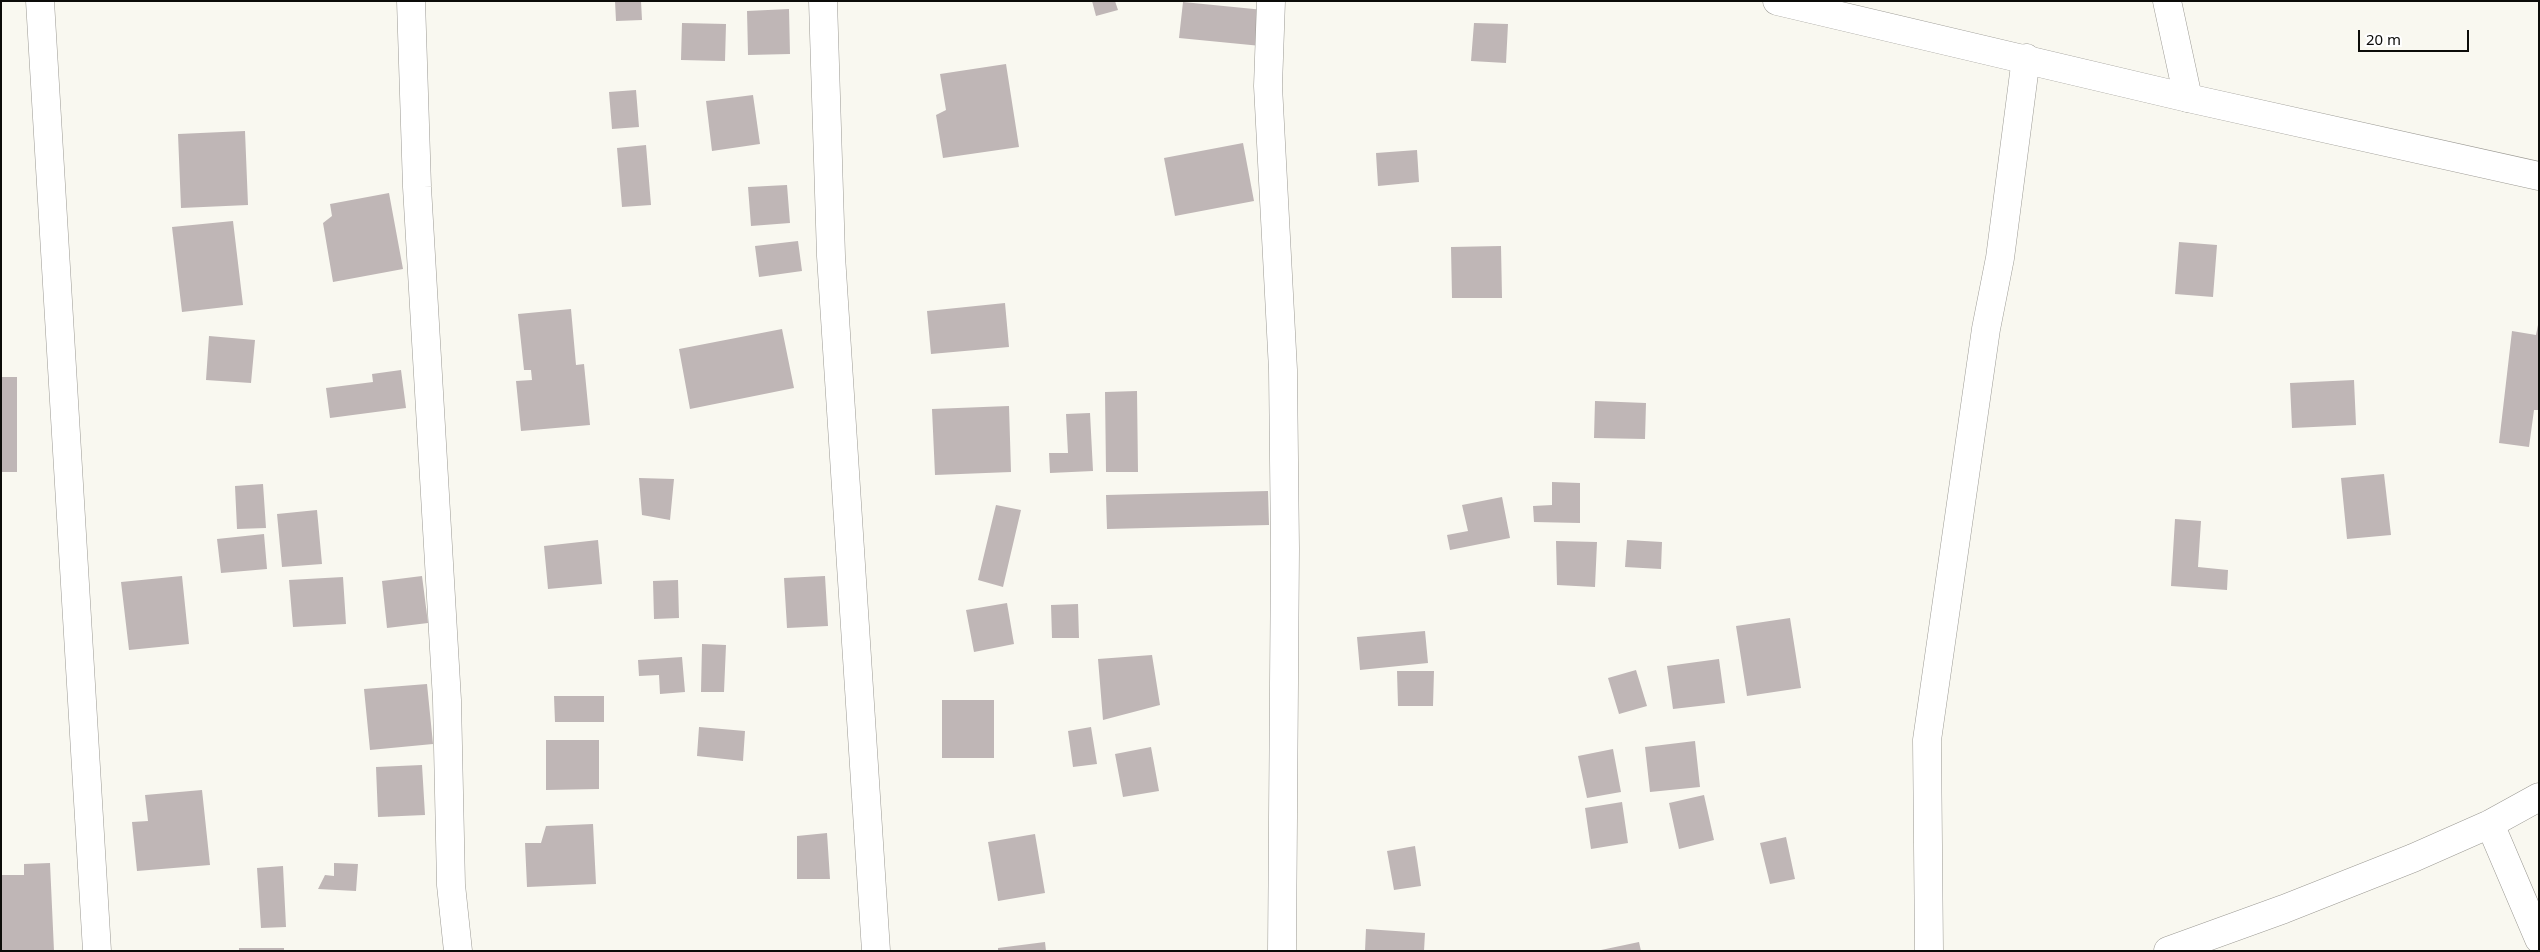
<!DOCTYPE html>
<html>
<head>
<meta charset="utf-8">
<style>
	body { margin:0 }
	#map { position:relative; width:2540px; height:952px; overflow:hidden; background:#f9f8f0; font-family:"Noto Sans",sans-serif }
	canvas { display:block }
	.frame { position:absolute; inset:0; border:2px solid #0c0c09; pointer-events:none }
	.scale { position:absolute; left:2358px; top:30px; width:111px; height:22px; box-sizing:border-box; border:2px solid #0c0c09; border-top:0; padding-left:6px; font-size:15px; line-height:18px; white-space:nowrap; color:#0c0c09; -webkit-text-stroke:4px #fff; paint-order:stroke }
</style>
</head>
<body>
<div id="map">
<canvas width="2540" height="952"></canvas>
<div class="frame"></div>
<div class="scale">20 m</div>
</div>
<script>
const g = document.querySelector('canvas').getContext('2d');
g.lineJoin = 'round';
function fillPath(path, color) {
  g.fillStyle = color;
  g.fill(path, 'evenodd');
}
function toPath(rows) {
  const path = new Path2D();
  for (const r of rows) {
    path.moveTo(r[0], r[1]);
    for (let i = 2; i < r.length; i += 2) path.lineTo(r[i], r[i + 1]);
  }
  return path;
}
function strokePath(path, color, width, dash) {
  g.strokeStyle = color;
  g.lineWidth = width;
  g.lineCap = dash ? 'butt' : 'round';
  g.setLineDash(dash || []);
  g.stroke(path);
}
const building = toPath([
	[615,1,641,1,642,20,616,21],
	[1092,1,1115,1,1118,10,1096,16],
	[1183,2,1264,10,1261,46,1179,38],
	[789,9,790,54,748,55,747,11],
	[682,23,726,24,725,61,681,60],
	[1474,23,1508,24,1506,63,1471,61],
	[1006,64,1019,147,943,158,936,115,946,110,940,74],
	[636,90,639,127,612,129,609,92],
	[753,95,760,144,712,151,706,101],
	[245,131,248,205,181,208,178,134],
	[1243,143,1254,201,1175,216,1164,158],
	[646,145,651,205,622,207,617,148],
	[1417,150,1419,182,1378,186,1376,153],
	[787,185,790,223,751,226,748,187],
	[389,193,403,269,333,282,323,223,332,216,330,204],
	[233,221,243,305,182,312,172,227],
	[798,241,802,271,759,277,755,246],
	[2179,242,2217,245,2213,297,2175,294],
	[1501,246,1502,298,1452,298,1451,247],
	[1005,303,1009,347,931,354,927,311],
	[571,309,576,365,584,364,590,425,521,431,516,381,532,380,531,370,524,370,518,314],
	[2538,325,2539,410,2534,410,2529,447,2499,443,2512,331,2536,335],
	[782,329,794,388,690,409,679,349],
	[209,336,255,340,251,383,206,380],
	[401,370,406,408,330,418,326,388,373,382,372,374],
	[1,377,17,377,17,472,1,472],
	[2354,380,2356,425,2292,428,2290,383],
	[1137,391,1138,472,1106,472,1105,392],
	[1595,401,1646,403,1645,439,1594,438],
	[1009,406,1011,472,935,475,932,409],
	[1090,413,1093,471,1050,473,1049,453,1068,453,1066,414],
	[2384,474,2391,535,2347,539,2341,478],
	[639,478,674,479,670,520,642,515],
	[1552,482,1580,483,1580,523,1534,522,1533,506,1552,505],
	[263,484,266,528,237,529,235,486],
	[1268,491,1269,525,1107,529,1106,495],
	[1502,497,1510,538,1450,550,1447,535,1468,531,1462,505],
	[996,505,1021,510,1003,587,978,580],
	[317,510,322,564,282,567,277,514],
	[2175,519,2201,521,2198,567,2228,570,2227,590,2171,586],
	[264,534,267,569,221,573,217,539],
	[598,540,602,584,548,589,544,546],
	[1627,540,1662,542,1661,569,1625,567],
	[1556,541,1597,542,1595,587,1557,585],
	[182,576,189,644,129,650,121,582],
	[422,576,428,623,387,628,382,581],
	[825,576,828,626,787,628,784,578],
	[343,577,346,624,293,627,289,580],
	[678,580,679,618,654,619,653,581],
	[1007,603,1014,644,974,652,966,610],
	[1078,604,1079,638,1052,638,1051,605],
	[1790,618,1801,688,1747,696,1736,626],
	[1425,631,1428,663,1360,670,1357,637],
	[702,644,726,645,724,692,701,692],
	[1152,655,1160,705,1103,720,1098,659],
	[682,657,685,692,660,694,659,675,639,676,638,660],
	[1719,659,1725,703,1673,709,1667,666],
	[1636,670,1647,706,1619,714,1608,678],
	[1397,671,1434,671,1433,706,1398,706],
	[427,684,433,744,370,750,364,689],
	[554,696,604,696,604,722,555,722],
	[942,700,994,700,994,758,942,758],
	[699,727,745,731,743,761,697,756],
	[1091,727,1097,764,1073,767,1068,731],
	[546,740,599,740,599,789,546,790],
	[1695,741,1700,787,1650,792,1645,747],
	[1151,747,1159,791,1123,797,1115,754],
	[1613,749,1621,792,1587,798,1578,756],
	[422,765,425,815,378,817,376,767],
	[202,790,210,865,137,871,132,822,148,821,145,795],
	[1704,795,1714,840,1679,849,1669,803],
	[1622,802,1628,843,1591,849,1585,808],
	[593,824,596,884,527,887,525,843,541,843,546,826],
	[827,833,830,879,797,879,797,836],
	[1035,834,1045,893,998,901,988,842],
	[1786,837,1795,879,1770,884,1760,843],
	[1415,846,1421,886,1394,890,1387,851],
	[50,863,54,951,1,951,1,875,24,875,24,864],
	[334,863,358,864,356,891,318,889,325,875,334,876],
	[283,866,286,927,261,928,257,868],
	[1366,929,1425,933,1424,951,1365,951],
	[1045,942,1046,951,998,951,998,948],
	[1639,942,1641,951,1601,951,1601,950],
	[239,948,284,948,284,951,239,951]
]);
const street = toPath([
	[40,1,97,951],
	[411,1,417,187,447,700,451,885,458,951],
	[823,1,831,256,876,951],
	[1271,1,1268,86,1283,370,1285,549,1282,951],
	[2167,1,2188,98],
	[2490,824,2539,939],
	[1929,951,1927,740,1986,329,2000,258,2026,58],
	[2168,951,2284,909,2413,858,2490,824,2539,797]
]);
const secondary = toPath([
	[1777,1,2188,98,2539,176]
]);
fillPath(building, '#bfb6b6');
strokePath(street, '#9b9993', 29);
strokePath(secondary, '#9b9993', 29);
strokePath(street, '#fff', 28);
strokePath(secondary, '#fff', 28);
</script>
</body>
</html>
